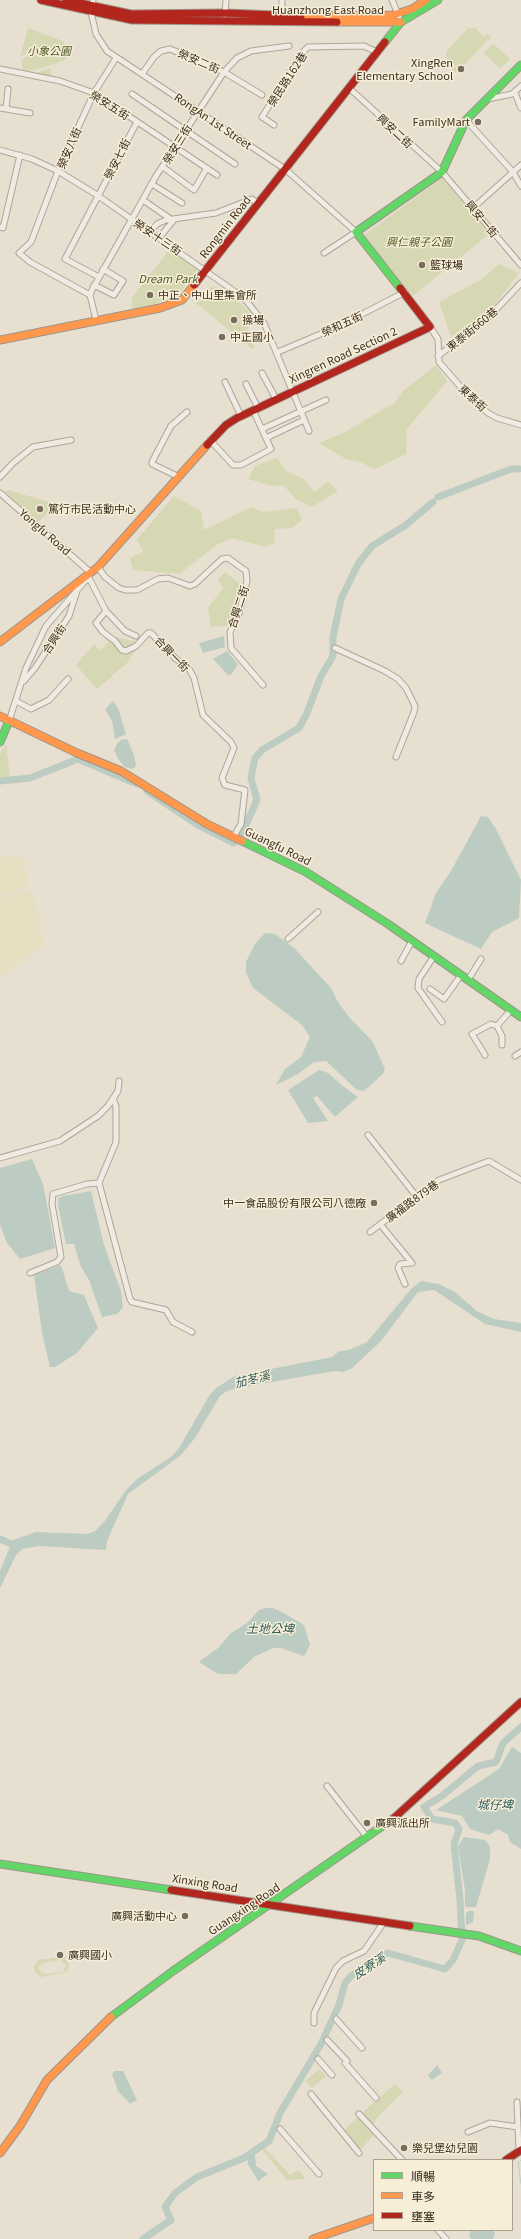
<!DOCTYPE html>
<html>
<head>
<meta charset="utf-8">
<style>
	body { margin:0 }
	#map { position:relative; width:521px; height:2239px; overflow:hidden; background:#e7e0d1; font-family:Georgia,"Noto Sans TC",serif }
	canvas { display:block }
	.legend { position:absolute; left:373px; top:2159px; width:140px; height:72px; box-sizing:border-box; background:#f7eed8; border:1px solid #ada18e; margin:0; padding:5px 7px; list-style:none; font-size:12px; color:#3d2e20 }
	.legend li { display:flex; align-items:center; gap:8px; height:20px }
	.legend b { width:20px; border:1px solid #ada18e }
</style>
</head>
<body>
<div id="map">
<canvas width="521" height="2239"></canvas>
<ul class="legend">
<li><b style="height:5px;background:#63d668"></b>順暢</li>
<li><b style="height:5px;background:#ff974d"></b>車多</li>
<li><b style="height:5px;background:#b3261e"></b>壅塞</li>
</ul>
</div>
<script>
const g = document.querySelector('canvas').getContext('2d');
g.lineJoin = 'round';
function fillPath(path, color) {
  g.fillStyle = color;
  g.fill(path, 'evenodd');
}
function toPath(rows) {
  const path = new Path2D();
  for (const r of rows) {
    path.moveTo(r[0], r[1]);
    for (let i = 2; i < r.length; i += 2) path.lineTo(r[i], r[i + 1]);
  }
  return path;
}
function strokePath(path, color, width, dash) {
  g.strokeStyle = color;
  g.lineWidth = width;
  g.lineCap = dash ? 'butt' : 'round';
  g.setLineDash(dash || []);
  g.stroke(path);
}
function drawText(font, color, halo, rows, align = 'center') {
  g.font = font + ' Georgia,"Noto Sans TC",serif';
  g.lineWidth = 3;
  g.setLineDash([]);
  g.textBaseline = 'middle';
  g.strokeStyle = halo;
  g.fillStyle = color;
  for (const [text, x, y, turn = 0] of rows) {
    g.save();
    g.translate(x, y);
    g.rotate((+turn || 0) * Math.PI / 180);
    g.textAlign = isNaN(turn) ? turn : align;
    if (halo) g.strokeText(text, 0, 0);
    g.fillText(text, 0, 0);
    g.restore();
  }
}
const farmland = toPath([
	[0,856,24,858,29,884,20,891,8,891,0,895],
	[33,891,44,945,0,977,0,898,10,893]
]);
const green = toPath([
	[28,28,63,41,68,49,65,60,42,68,29,71,23,70,21,60,35,52,34,50,20,57],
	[468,28,476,28,484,37,487,34,491,37,456,73,452,69,456,66,447,60,446,52],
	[493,43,510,59,500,69,484,53],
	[51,68,51,78,31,75],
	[442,178,489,234,413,296,364,235],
	[170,249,198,269,180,292,155,304,133,309,131,299],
	[499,264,519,273,493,307,451,337,439,302,482,279],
	[211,287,221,288,248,310,252,317,251,323,246,331,240,333,255,346,252,349,196,303,200,300,202,301,204,293],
	[436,365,447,381,407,429,406,454,375,469,360,462,346,459,319,443,345,432,394,403,403,391],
	[277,458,287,472,303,478,314,492,328,482,338,491,312,507,296,499,283,485,272,486,248,479,255,466],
	[8,490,49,502,53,507,39,522,5,492],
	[174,496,201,511,204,530,251,507,263,512,297,508,302,520,292,528,275,529,274,543,265,547,232,538,218,544,179,574,133,570,130,558,143,552,137,539],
	[225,572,240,584,235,614,226,626,211,627,208,608,223,588,218,579],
	[103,635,141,642,127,663,97,689,76,665,94,644,101,651,108,642],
	[6,744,10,777,0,777,0,754],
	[66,1956,65,1959,69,1965,67,1972,41,1977,35,1972,34,1967,38,1960],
	[61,1960,66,1965,63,1972,45,1974,39,1970,39,1966,43,1963],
	[319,2069,326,2076,312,2088,305,2081],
	[395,2084,403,2092,376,2119,373,2125,362,2113],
	[358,2117,374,2135,359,2151,343,2131],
	[265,2148,290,2175,298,2170,306,2179,287,2180,262,2150]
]);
const water = toPath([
	[224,636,225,647,203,653,199,643],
	[227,651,238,664,231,675,228,675,213,659],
	[113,701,118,708,126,734,115,739,112,721,105,709],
	[127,739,134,755,136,766,132,769,125,767,118,759,114,750,117,744,121,740],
	[481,816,488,817,496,829,521,880,519,918,492,932,481,949,425,923,436,893,451,871],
	[265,933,275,934,294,948,331,988,338,1002,349,1017,373,1042,385,1069,383,1074,364,1091,357,1090,326,1061,314,1062,298,1074,276,1085,285,1069,301,1057,310,1037,302,1025,253,988,246,972,246,962,255,944],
	[319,1070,328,1073,343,1086,358,1097,335,1117,317,1096,313,1098,328,1121,308,1123,288,1090],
	[32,1159,43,1184,55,1248,20,1259,7,1243,0,1225,0,1168],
	[91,1191,104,1245,121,1291,123,1307,117,1314,102,1317,89,1280,81,1267,74,1244,66,1244,58,1205,59,1198,63,1196],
	[61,1265,69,1291,84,1295,98,1328,77,1353,55,1367,50,1367,42,1333,34,1275],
	[421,1281,439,1284,455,1292,477,1311,494,1319,521,1323,521,1332,485,1324,434,1290,418,1292,381,1341,351,1369,343,1372,334,1371,238,1388,227,1391,220,1396,195,1438,180,1456,128,1494,107,1541,106,1550,39,1546,22,1549,16,1555,0,1588,0,1571,13,1540,36,1532,88,1534,95,1531,104,1522,126,1490,137,1479,171,1457,179,1448,209,1396,216,1388,235,1376,332,1357,339,1351,349,1350,367,1342,411,1289],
	[265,1608,273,1608,284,1613,304,1625,310,1645,304,1656,281,1648,273,1648,254,1657,236,1674,218,1674,199,1662,218,1648,231,1633,247,1623,259,1610],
	[512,1747,521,1753,521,1849,510,1842,508,1835,498,1829,489,1835,470,1829,462,1816,436,1810,499,1769],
	[464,1837,485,1840,490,1846,490,1859,476,1907,466,1907,465,1904,465,1890,458,1846],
	[469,1911,473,1911,474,1913,473,1922,466,1925,466,1913],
	[437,2065,442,2073,432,2080,428,2075],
	[115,2071,123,2071,137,2100,130,2104,118,2091,112,2074],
	[255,2154,256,2166,268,2174,258,2181,248,2164,248,2158],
	[471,2230,493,2230,495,2234,493,2239,471,2239,469,2236]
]);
const stream = toPath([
	[521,2160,518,2163,521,2184]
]);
const river = toPath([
	[438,497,511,469,519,469],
	[0,781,30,778,78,759,137,784],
	[147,791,198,825,234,843,243,831,257,800,251,778,255,758,262,750,299,728,307,713,321,676,333,656,333,637,341,599,358,564,372,546,406,525,433,502],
	[0,1539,15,1546],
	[143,2239,171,2220,165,2207,175,2193,197,2177,244,2158,269,2141,280,2113,321,2044,339,2005,345,1983,351,1976,388,1953,445,1969,453,1960,462,1940,460,1900,454,1844,459,1829,455,1823,432,1819,424,1807,442,1796,478,1766,496,1762,503,1743,521,1727]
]);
const street = toPath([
	[93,0,91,12,96,34,107,51,285,169,356,232,324,253],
	[392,0,399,16],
	[225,15,226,0],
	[282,17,282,0],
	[0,69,60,81,94,93,217,175],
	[142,74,154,57,161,51,170,49,224,72,262,95],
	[349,88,442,172,521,265],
	[515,93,521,108],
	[132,94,235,164],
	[488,99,512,94,521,86],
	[0,108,30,113],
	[6,109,8,89],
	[466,120,513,172,521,186],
	[274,125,262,117,303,52,308,47,364,46,377,52],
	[0,150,32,159,58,171,97,195,244,298,264,323,309,431],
	[163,167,194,190,207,168],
	[152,184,182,203],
	[143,200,172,220],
	[473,208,521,165],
	[0,227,3,228,20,155],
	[150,232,157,224,166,220,216,213,252,199,257,203],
	[159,238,173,221],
	[99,277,65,259,137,122],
	[94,285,114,295,123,281,103,269],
	[90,295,30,262,19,253,31,242,58,171,94,93,116,58],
	[96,320,90,295,92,290,156,176,224,72,237,58,251,51,289,46],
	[430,327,438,339,439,362,465,392,488,413,497,418,521,425],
	[278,352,337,327,405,292],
	[438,356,489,317,521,283],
	[262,373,276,399],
	[225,382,241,416],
	[246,384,258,408],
	[262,429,326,400],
	[266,438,304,420],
	[210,440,233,465,241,465,271,449,253,410],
	[177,476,152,464,152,462,171,426,187,412],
	[0,477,13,463,33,447,71,440],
	[0,493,90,572,86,580,46,626,26,668,9,721],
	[98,567,105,577,119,588,125,590,137,590,158,579,168,578,190,586,195,584,222,559,228,558,246,571,247,581,239,614,230,632,231,648,263,685],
	[88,576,106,611,96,623,103,632,115,641,122,650,126,651,136,646,148,633,151,633,175,658,189,669,194,678,203,715,231,742,234,748,222,778,225,785,245,790,241,824,234,836],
	[106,611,125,631,136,636],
	[335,648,385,671,398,679,406,688,415,706,414,712,396,757],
	[24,681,35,668,69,616,77,591],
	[16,701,31,709,49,700,68,679],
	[288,939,318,912],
	[434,956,419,979,418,988,442,1022],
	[401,961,412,941],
	[468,980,481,959],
	[430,989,444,999,461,975],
	[497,1026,511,1010],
	[497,1026,502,1036,502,1045],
	[485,1055,472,1034,491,1024,497,1026],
	[515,1056,521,1052],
	[113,1098,116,1106,116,1142,99,1183,130,1299,132,1302,166,1310,173,1322,192,1332],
	[368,1135,417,1197],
	[0,1158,60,1141,98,1116,108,1106,118,1091,119,1081],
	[380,1224,412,1263,400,1264,398,1268,405,1284],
	[370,1232,439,1180,489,1161,521,1180],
	[30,1273,57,1262,61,1257,52,1204,53,1194,87,1184,99,1183],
	[327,1786,367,1837],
	[336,2019,362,2048],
	[314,2023,314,2013,336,1968,343,1961,364,1951,384,1922],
	[327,2040,347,2061],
	[318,2059,332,2075],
	[345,2063,376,2098],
	[311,2094,359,2153],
	[517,2102,519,2151],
	[359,2114,402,2160],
	[280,2129,319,2174],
	[468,2132,490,2123,518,2127],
	[438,2230,446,2239]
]);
const fast = toPath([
	[385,42,401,22,438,0],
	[400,288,356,232,442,172,466,120,521,65],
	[0,742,9,721],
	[242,841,306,872,388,924,521,1017],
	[0,1864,171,1890],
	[410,1926,479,1936,521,1951],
	[111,2017,173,1971,394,1818]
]);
const slow = toPath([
	[301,16,393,15,412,9,426,0],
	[337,22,401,22],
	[0,340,160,308,182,300,194,285],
	[0,642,98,567,207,445],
	[0,716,77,753,121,771,207,824,242,841],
	[0,2153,20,2126,47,2080,111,2017],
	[313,2239,374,2218]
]);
const jam = toPath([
	[41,0,132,20,337,22],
	[66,0,131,14,225,13,301,16],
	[194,285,385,42],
	[207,445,226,425,237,418,430,327,400,288],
	[394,1818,521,1702],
	[171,1890,410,1926],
	[506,2160,521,2150]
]);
const markers = [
	[461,69,4,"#786c5e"],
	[478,122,4,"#786c5e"],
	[422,265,4,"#786c5e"],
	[150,295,4,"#786c5e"],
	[234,320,4,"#786c5e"],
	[222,337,4,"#786c5e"],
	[40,509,4,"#786c5e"],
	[374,1203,4,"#786c5e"],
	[367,1823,4,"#786c5e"],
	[185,1916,4,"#786c5e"],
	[60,1955,4,"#786c5e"],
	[404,2148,4,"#786c5e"]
];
const streetNames = [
	["Huanzhong East Road",328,10],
	["榮安二街",199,61,23],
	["榮民路162巷",287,79,-57],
	["榮安五街",110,105,32],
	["RongAn 1st Street",213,121,34],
	["興安二街",395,131,43],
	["榮安三街",177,144,-58],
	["榮安八街",69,148,-66],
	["榮安七街",117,159,-63],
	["興安一街",482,219,50],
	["Rongmin Road",225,227,-52],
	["榮安十三街",158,237,34],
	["榮和五街",342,324,-25],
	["東泰街660巷",472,329,-39],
	["Xingren Road Section 2",343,355,-25],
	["東泰街",473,398,43],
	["Yongfu Road",45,532,41],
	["合興二街",238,607,-72],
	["合興街",54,639,-57],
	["合興一街",172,654,46],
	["Guangfu Road",278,846,26],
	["廣福路879巷",412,1201,-36],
	["Xinxing Road",205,1883,9],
	["Guangxing Road",244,1909,-34]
];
const parkNames = [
	["小象公園",49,51],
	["興仁親子公園",419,242],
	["Dream Park",168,279]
];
const poiNames = [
	["XingRen",453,63,"right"],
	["Elementary School",453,76,"right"],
	["FamilyMart",470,122,"right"],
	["籃球場",430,265],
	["中正、中山里集會所",158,295],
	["操場",242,320],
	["中正國小",230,337],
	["篤行市民活動中心",48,509],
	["中一食品股份有限公司八德廠",366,1203,"right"],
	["廣興派出所",375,1823],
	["廣興活動中心",177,1916,"right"],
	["廣興國小",68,1955],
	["樂兒堡幼兒園",412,2148]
];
const waterNames = [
	["茄苳溪",252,1379,-14],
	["土地公埤",270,1628],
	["城仔埤",495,1804],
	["皮寮溪",369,1966,-33]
];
fillPath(farmland, '#e6dfc2');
fillPath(green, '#d6d7b3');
fillPath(water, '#bcccc2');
strokePath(stream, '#bcccc2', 1);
strokePath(river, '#bcccc2', 7);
strokePath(street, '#ada599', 7);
strokePath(fast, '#9c958a', 9);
strokePath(slow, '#9c958a', 9);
strokePath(jam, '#9c958a', 9);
strokePath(street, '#efebe3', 5);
strokePath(fast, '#63d668', 7);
strokePath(slow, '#ff974d', 7);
strokePath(jam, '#b3261e', 7);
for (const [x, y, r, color] of markers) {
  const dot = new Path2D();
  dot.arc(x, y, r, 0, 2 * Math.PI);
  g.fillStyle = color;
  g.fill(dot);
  strokePath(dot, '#f7eed8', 1.5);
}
drawText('11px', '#3d2e20', '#f7eed8', streetNames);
drawText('italic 11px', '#4d5a26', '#f7eed8', parkNames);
drawText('11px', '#3d2e20', '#f7eed8', poiNames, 'left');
drawText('italic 12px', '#2f5d5a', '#f7eed8', waterNames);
</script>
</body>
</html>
